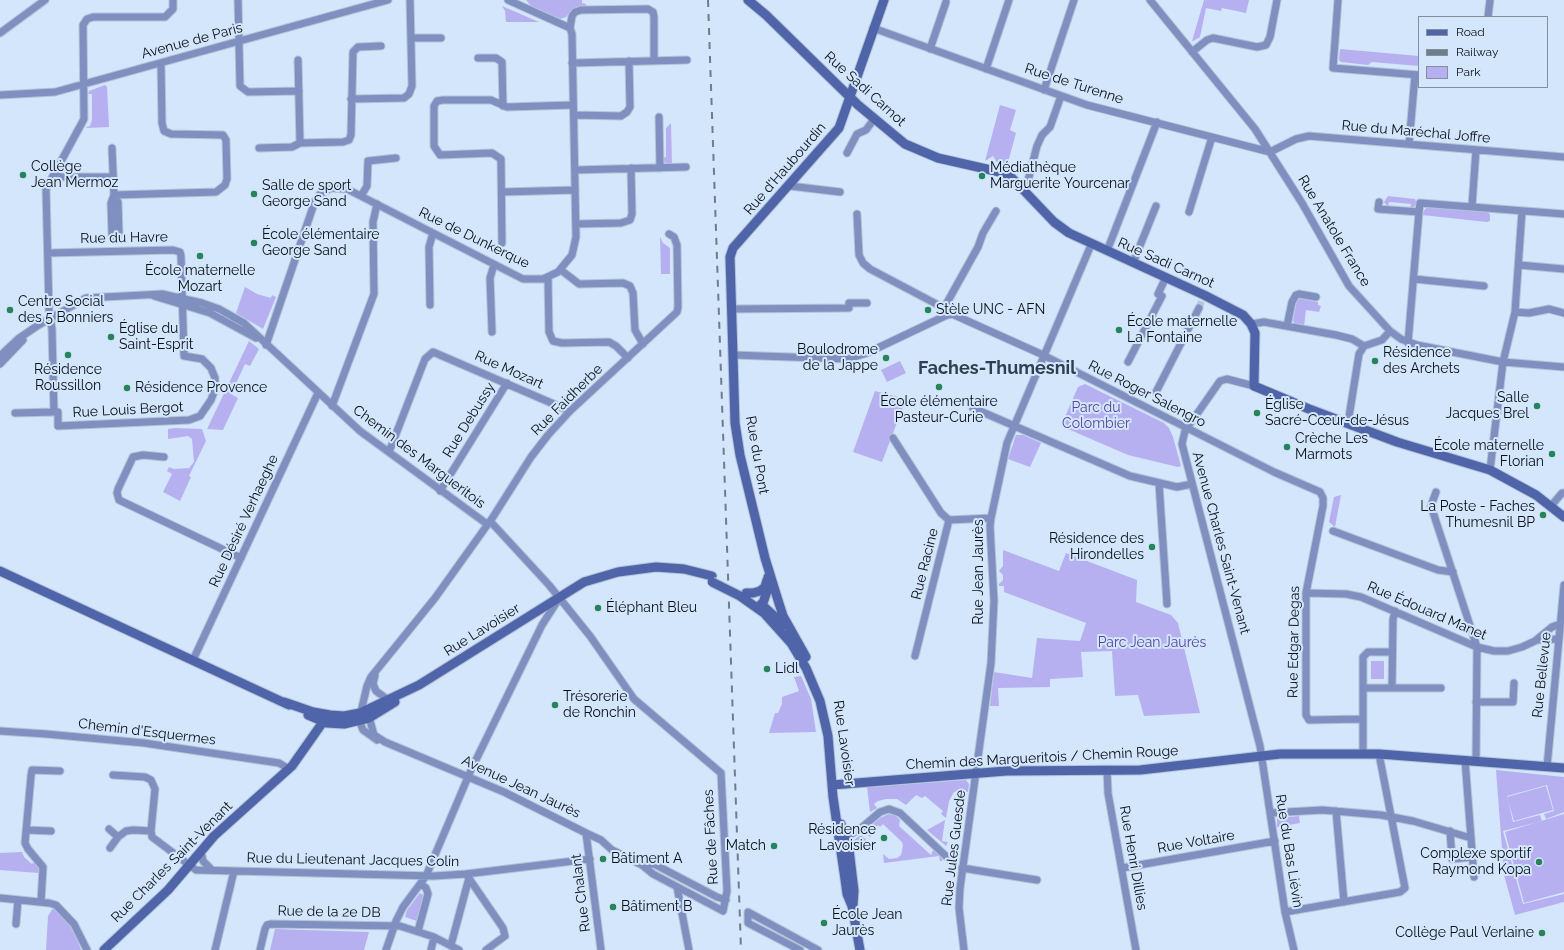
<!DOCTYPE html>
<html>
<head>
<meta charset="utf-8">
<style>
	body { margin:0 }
	#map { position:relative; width:1564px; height:950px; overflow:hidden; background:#d3e6fc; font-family:Raleway,sans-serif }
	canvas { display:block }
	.legend { position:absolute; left:1418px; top:16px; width:130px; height:72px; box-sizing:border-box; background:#d3e6fc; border:1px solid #8290a0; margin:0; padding:5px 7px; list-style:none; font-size:12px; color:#091017 }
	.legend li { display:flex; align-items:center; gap:8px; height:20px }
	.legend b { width:20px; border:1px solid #8290a0 }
</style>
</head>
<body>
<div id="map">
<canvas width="1564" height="950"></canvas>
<ul class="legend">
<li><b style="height:5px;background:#5064aa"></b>Road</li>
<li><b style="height:5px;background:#6f7c8a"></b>Railway</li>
<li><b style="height:11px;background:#b7b0f0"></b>Park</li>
</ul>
</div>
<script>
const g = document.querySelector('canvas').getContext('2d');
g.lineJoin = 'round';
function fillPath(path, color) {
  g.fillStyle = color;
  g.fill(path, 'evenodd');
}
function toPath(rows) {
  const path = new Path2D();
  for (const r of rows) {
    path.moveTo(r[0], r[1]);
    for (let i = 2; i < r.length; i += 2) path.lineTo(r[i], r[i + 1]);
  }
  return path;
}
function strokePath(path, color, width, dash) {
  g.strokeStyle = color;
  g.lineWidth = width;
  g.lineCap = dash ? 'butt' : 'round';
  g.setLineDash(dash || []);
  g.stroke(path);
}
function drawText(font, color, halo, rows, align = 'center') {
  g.font = font + ' Raleway,sans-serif';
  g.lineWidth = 4;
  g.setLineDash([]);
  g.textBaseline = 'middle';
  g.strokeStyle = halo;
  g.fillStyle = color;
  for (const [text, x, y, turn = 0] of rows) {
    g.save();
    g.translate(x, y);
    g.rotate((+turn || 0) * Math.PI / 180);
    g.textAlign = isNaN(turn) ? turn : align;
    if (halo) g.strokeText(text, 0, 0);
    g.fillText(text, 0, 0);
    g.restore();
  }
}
const green = toPath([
	[526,0,582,0,582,3,586,4,586,6,573,9,566,17,560,19,531,6],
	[1204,0,1249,0,1246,13,1222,8,1221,11,1206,8,1200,37,1193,41,1192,41],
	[502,6,539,22,506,22,505,11],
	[1340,49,1419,56,1419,66,1372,62,1368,65,1341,62,1339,60],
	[105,85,107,87,109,127,87,128,86,127,90,126,92,120,92,94,88,94,89,91],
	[1000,105,1016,110,1010,130,1016,133,1007,166,998,164,993,156,985,161],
	[671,123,672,165,665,163,662,158,666,157,666,128],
	[1388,196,1415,199,1417,205,1410,209,1411,204,1389,202,1388,207,1384,202],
	[1430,206,1488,211,1490,215,1490,221,1487,222,1422,215,1425,209],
	[660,237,663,243,670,248,670,274,661,274],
	[245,287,257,294,271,298,272,295,276,297,263,329,236,313],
	[1301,298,1318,302,1318,305,1321,306,1319,312,1306,310,1304,326,1296,324,1293,321,1297,300],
	[249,341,259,349,250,366,245,364,231,394,238,398,223,430,207,429],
	[900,361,906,373,887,382,881,370],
	[1085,384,1164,423,1169,428,1173,437,1181,466,1178,467,1128,455,1061,426,1078,387],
	[875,391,906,399,882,462,853,452],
	[175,428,202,429,206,441,189,476,191,477,180,501,163,492,172,474,167,471,169,467,174,469,189,468,194,462,192,439,188,436,168,439,168,429],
	[1016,435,1023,435,1041,443,1030,467,1008,459],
	[1341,495,1335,527,1329,522,1334,497],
	[1003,550,1059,571,1066,553,1137,580,1136,602,1171,615,1178,623,1200,713,1144,716,1138,695,1115,696,1112,651,1081,652,1083,677,1050,679,1050,687,998,688,999,706,990,706,994,672,1032,678,1037,638,1080,641,1086,623,1004,592,1004,586,999,586,999,584,1003,580,1003,575,999,571,1003,566],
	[1371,661,1384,661,1384,679,1371,679],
	[801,676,811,699,816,732,769,733,775,713,778,713,782,704,782,697,799,691,794,677],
	[1496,770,1564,777,1564,812,1546,819,1544,814,1554,811,1547,785,1507,796,1513,822,1540,815,1542,821,1503,831,1523,904,1564,894,1564,902,1515,915,1504,875],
	[966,780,969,784,968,792,958,791,954,792,949,801,946,818,941,814,943,811,925,796,922,798,916,795,906,805,897,799,886,799,878,801,874,804,877,808,870,812,867,787],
	[1546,786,1553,810,1514,821,1507,797],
	[889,814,895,815,900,820,899,826,931,855,933,850,943,857,942,861,940,861,939,856,884,863,883,854,889,859,897,858,901,855,903,846,902,842,883,824,880,827,878,825,871,833,873,835,870,837,864,832,880,818],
	[1564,814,1564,892,1524,903,1505,832],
	[1299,816,1300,823,1277,827,1277,819,1279,818],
	[945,820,942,841,948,842,946,846,927,830],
	[859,836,862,836,876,849,869,852,854,848,853,841],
	[22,852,24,857,32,864,35,861,40,868,39,873,0,870,0,853],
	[420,893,424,895,417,921,405,917,407,910],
	[53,908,67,920,78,941,81,950,46,950,48,916],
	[275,929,369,932,364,950,270,950]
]);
const streetTunnel = toPath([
	[1199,308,1202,300]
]);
const street = toPath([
	[238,0,240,86,248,92,299,91],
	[508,0,570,28],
	[1150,0,1255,129,1302,203,1349,286,1390,331,1401,339,1417,345,1503,362,1564,367],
	[1338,0,1333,68,1419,75],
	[1488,17,1490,0],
	[873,28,1087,105,1270,152],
	[0,33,45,0],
	[411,38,441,38],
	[930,49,946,2],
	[1192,52,1207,40,1213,38,1257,47,1266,45,1270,37,1277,0],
	[478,58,496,58,502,62,503,106],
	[298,60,300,143],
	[572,63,687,60],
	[986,69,1009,0],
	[1044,90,1074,0],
	[0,95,55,92,388,0],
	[351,99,404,98,409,94,412,86,410,0],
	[574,115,621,116,627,112,630,107,629,61],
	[659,117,660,168],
	[1409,144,1415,75],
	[112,148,114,195,118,202,119,234,116,240,112,235,111,203,114,195,216,192,225,185,227,179,226,140,223,135,171,134,164,131,162,123,161,63],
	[259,148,292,147,300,143,343,142,349,140,351,135,353,52,358,47,381,46],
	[1270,152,1296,139,1309,136,1564,157],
	[847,153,857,134,866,130,874,119],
	[575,170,686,167],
	[54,174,61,177,113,177],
	[790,186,840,192],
	[502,192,575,190],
	[1025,192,1037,146,1042,135,1050,127,1061,96],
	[361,196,367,186,368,161,396,158],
	[1379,202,1378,209,1419,212,1420,203,1564,214],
	[1472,206,1476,150],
	[1189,212,1212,137],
	[857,214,859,255,863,263,870,269,944,308,952,314,1041,354,1274,472,1320,492,1323,498,1323,506,1306,593,1306,715,1309,720,1362,719],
	[576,224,621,223,630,220,632,214,631,168],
	[502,243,501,159,492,153,440,155,434,146,434,106,437,101,443,100,491,100,507,107,573,105],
	[1107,251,1157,122],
	[48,253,173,250,180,252,181,256,184,356,202,359,211,368,215,378,215,389,211,400,200,416,189,420,58,426,58,412,54,412,52,329,49,310,46,189,84,119,83,25,87,19,93,17,165,17,173,9,173,0],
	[1133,263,1156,206],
	[1519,265,1564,269],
	[561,270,579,284,623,283,630,286,633,293,635,330,643,344],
	[548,278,549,332,553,341,562,343,609,342,616,346,628,358],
	[1414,279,1484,286],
	[154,296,210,313,256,338],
	[430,305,429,247,433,233],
	[944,308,978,247,983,233,996,211],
	[732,309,849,308,849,303,867,303],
	[1515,312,1529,313,1549,309,1564,313],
	[1251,324,1264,322,1336,335,1352,339,1364,346,1382,340,1390,331],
	[1287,326,1292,302,1296,295,1299,294,1316,297],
	[492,332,490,278,494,265],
	[1408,343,1419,212],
	[266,345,315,201,320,194,331,188,347,189,523,279,543,279,558,272,572,255,576,237,572,34,570,28,572,16,575,12,581,10,648,9,653,12,654,17,654,61],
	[733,355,848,359,867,353,945,316,952,314],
	[0,356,18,339,37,326,86,298,162,294,202,303,219,309,244,323,360,431,487,524],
	[1128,362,1162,296,1158,294,1166,277],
	[0,364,23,340],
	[1254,386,1227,379,1220,381,1185,431,1182,444,1260,746,1285,912,1294,950],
	[1156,392,1199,308],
	[332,406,374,294,373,222,377,204],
	[973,408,1130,476,1177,487,1192,484],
	[15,413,54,412],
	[1348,423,1359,354,1364,346],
	[893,438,941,513,949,520],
	[389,452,425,359,433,352,570,411],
	[164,457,143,455,133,457,118,489,117,493,119,500,241,558],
	[1490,470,1503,362,1515,312,1522,211],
	[1159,483,1167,604],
	[440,491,507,383],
	[1436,492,1431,506,1477,647,1476,761],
	[1551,506,1562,493,1564,493],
	[1333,531,1438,570,1453,572],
	[1306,593,1346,594,1361,597,1477,647,1494,651,1508,651,1522,647,1535,641,1552,627,1560,624],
	[1537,640,1559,639],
	[915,656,949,520,991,518],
	[193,660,318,393],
	[375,675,373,684,376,691,391,702],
	[1363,688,1441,688],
	[1392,688,1393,619,1395,611],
	[1476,702,1513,702,1514,683],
	[366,714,369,717,374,735,385,742,504,792,586,833,601,840,612,850,642,865,653,874,723,911,727,891,721,773,634,699,590,636,549,585,490,521],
	[0,731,46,734,144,743,279,763,289,769],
	[377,740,363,730,359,720,367,686,371,677,435,598,493,517,531,457,548,435,570,411,677,312,678,307,677,245,674,237,669,234],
	[1363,754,1363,657,1368,652,1392,652],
	[1465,760,1474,877],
	[1547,767,1564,585],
	[1107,770,1108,793,1136,950],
	[113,775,145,777,151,780,155,789,151,831,152,837,196,870,434,876,466,874,590,859],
	[1336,811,1344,902],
	[1270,813,1322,810,1381,815,1413,821,1471,838],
	[109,829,118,837,126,831,133,830,151,831],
	[26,830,51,831],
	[1450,831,1452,859,1473,857],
	[586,833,601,950],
	[841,839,859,830,880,812,889,809,900,813,949,859],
	[110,848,118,837],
	[201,851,203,861,212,870],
	[642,865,654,864,717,897,726,900],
	[962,868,1037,880],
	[1122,868,1275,841],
	[466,874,503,928,505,936,486,950],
	[677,887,689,950],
	[0,898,49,903,56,905,74,924,87,950],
	[41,902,43,867,28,849,25,843,31,776,32,770,60,771],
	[1285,912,1400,892,1405,888,1379,754],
	[16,924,18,900],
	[418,931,428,894,426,888,421,884],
	[451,945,469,878],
	[215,950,234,871],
	[260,950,265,929,267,925,271,924,400,926,434,937,459,950],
	[386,950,396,921,403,907,426,876,471,770,542,625,558,600],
	[431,950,434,937],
	[800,950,748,923,748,912,818,950],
	[964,950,959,908,960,888,991,663,994,601,990,526,991,518,1007,443,1091,245]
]);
const secondary = toPath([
	[748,0,766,15,858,105,905,144,938,158,1004,173,1011,177,1054,222,1069,233,1204,295,1243,315,1251,324,1255,333,1254,386,1309,409,1397,442,1490,470,1536,495,1564,517],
	[0,571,289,705],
	[746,593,753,593,760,591,765,587,767,580],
	[740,596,764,613,791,643,806,668,820,701,828,736,833,797,845,879,847,894,852,906,860,950],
	[761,604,784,625],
	[761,609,769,585,768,577],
	[806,657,783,616,777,597,765,558,740,455,735,423,730,257,733,248,839,128,884,0],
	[284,702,313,712,330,715,344,716,360,713,419,685,584,582,618,572,656,567,684,569,712,576],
	[308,715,327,723,344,724,369,718,395,702],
	[832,785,1006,771,1140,770,1280,754,1379,754,1564,768],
	[841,824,849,849,854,891,853,905],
	[104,950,168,890,214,836,292,766,323,722,328,720]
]);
const rail = toPath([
	[708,0,741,950]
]);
const secondaryBridge = toPath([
	[712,582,740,596]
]);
const markers = [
	[23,175,4,"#278359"],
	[982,176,4,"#278359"],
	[254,194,4,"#278359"],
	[254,243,4,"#278359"],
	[200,256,4,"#278359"],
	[10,310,4,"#278359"],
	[928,310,4,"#278359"],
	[1119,330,4,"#278359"],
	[111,337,4,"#278359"],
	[68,355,4,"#278359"],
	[886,358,4,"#278359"],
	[1375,361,4,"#278359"],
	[939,387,4,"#278359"],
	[127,388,4,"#278359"],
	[1537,406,4,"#278359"],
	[1257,413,4,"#278359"],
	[1287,447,4,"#278359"],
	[1552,454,4,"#278359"],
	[1543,515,4,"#278359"],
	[1152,547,4,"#278359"],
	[598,608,4,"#278359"],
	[767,669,4,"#278359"],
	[555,705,4,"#278359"],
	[884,838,4,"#278359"],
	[774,846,4,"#278359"],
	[603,859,4,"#278359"],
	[1539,862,4,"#278359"],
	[613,907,4,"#278359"],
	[824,923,4,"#278359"],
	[1542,933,4,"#278359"]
];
const streetNames = [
	["Avenue de Paris",192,41,-15],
	["Rue de Turenne",1074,84,18],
	["Rue Sadi Carnot",865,89,42],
	["Rue du Maréchal Joffre",1416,132,5],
	["Rue d'Haubourdin",785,169,-49],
	["Rue Anatole France",1334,231,59],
	["Rue du Havre",124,238,-1],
	["Rue de Dunkerque",474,238,26],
	["Rue Sadi Carnot",1166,263,24],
	["Rue Mozart",509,370,24],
	["Rue Roger Salengro",1147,394,27],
	["Rue Faidherbe",567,400,-45],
	["Rue Louis Bergot",128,410,-3],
	["Rue Debussy",469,420,-58],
	["Rue du Pont",757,455,80],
	["Chemin des Margueritois",419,457,37],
	["Rue Désiré Verhaeghe",244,521,-65],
	["Avenue Charles Saint-Venant",1221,543,75],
	["Rue Racine",925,564,-76],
	["Rue Jean Jaurès",979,572,-90],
	["Rue Édouard Manet",1427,611,23],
	["Rue Lavoisier",482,630,-32],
	["Rue Edgar Degas",1294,642,-89],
	["Rue Bellevue",1542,675,-84],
	["Chemin d'Esquermes",147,732,7],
	["Rue Lavoisier",844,743,82],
	["Chemin des Margueritois / Chemin Rouge",1042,758,-3],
	["Avenue Jean Jaurès",521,787,25],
	["Rue de Fâches",711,837,-93],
	["Rue Voltaire",1196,842,-10],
	["Rue Jules Guesde",954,848,-83],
	["Rue du Bas Liévin",1289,851,81],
	["Rue Henri Dillies",1133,858,80],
	["Rue du Lieutenant Jacques Colin",353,860,1],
	["Rue Charles Saint-Venant",172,862,-45],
	["Rue Chalant",581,893,-97],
	["Rue de la 2e DB",329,912,1]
];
const poiNames = [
	["Collège",31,167],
	["Jean Mermoz",31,183],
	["Médiathèque",990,168],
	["Marguerite Yourcenar",990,184],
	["Salle de sport",262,186],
	["George Sand",262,202],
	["École élémentaire",262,235],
	["George Sand",262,251],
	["École maternelle",200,271,"center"],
	["Mozart",200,287,"center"],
	["Centre Social",18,302],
	["des 5 Bonniers",18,318],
	["Stèle UNC - AFN",936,310],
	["École maternelle",1127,322],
	["La Fontaine",1127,338],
	["Église du",119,329],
	["Saint-Esprit",119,345],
	["Boulodrome",878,350,"right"],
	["de la Jappe",878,366,"right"],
	["Résidence",1383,353],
	["des Archets",1383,369],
	["Résidence",68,370,"center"],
	["Roussillon",68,386,"center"],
	["Résidence Provence",135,388],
	["Salle",1529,398,"right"],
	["Jacques Brel",1529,414,"right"],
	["École élémentaire",939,402,"center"],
	["Pasteur-Curie",939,418,"center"],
	["Église",1265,405],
	["Sacré-Cœur-de-Jésus",1265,421],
	["Crèche Les",1295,439],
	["Marmots",1295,455],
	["École maternelle",1544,446,"right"],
	["Florian",1544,462,"right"],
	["La Poste - Faches",1535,507,"right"],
	["Thumesnil BP",1535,523,"right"],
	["Résidence des",1144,539,"right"],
	["Hirondelles",1144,555,"right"],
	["Éléphant Bleu",606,608],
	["Lidl",775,669],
	["Trésorerie",563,697],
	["de Ronchin",563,713],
	["Résidence",876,830,"right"],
	["Lavoisier",876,846,"right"],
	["Match",766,846,"right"],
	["Complexe sportif",1531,854,"right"],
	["Raymond Kopa",1531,870,"right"],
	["Bâtiment A",611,859],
	["Bâtiment B",621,907],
	["École Jean",832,915],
	["Jaurès",832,931],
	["Collège Paul Verlaine",1534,933,"right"]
];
const parkNames = [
	["Parc du",1096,408],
	["Colombier",1096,424],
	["Parc Jean Jaurès",1152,643]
];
const districtNames = [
	["Faches-Thumesnil",997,369]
];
fillPath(green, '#b7b0f0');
strokePath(streetTunnel, '#b5c6da', 7, [7, 3.5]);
strokePath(street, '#b3c4d7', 9);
strokePath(secondary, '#b3c4d7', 11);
strokePath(street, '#7f8fbf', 7);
strokePath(secondary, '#5064aa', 9);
strokePath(rail, '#6f7c8a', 2, [7, 7]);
strokePath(secondaryBridge, '#b3c4d7', 11, []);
strokePath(secondaryBridge, '#5064aa', 9);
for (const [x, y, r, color] of markers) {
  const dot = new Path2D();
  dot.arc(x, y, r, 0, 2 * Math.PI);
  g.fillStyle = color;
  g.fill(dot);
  strokePath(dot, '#d3e6fc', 1.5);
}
drawText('14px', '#091017', '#d3e6fc', streetNames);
drawText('14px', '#091017', '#d3e6fc', poiNames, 'left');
drawText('14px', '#57469e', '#d3e6fc', parkNames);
drawText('bold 18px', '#2f3e50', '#d3e6fc', districtNames);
</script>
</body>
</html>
